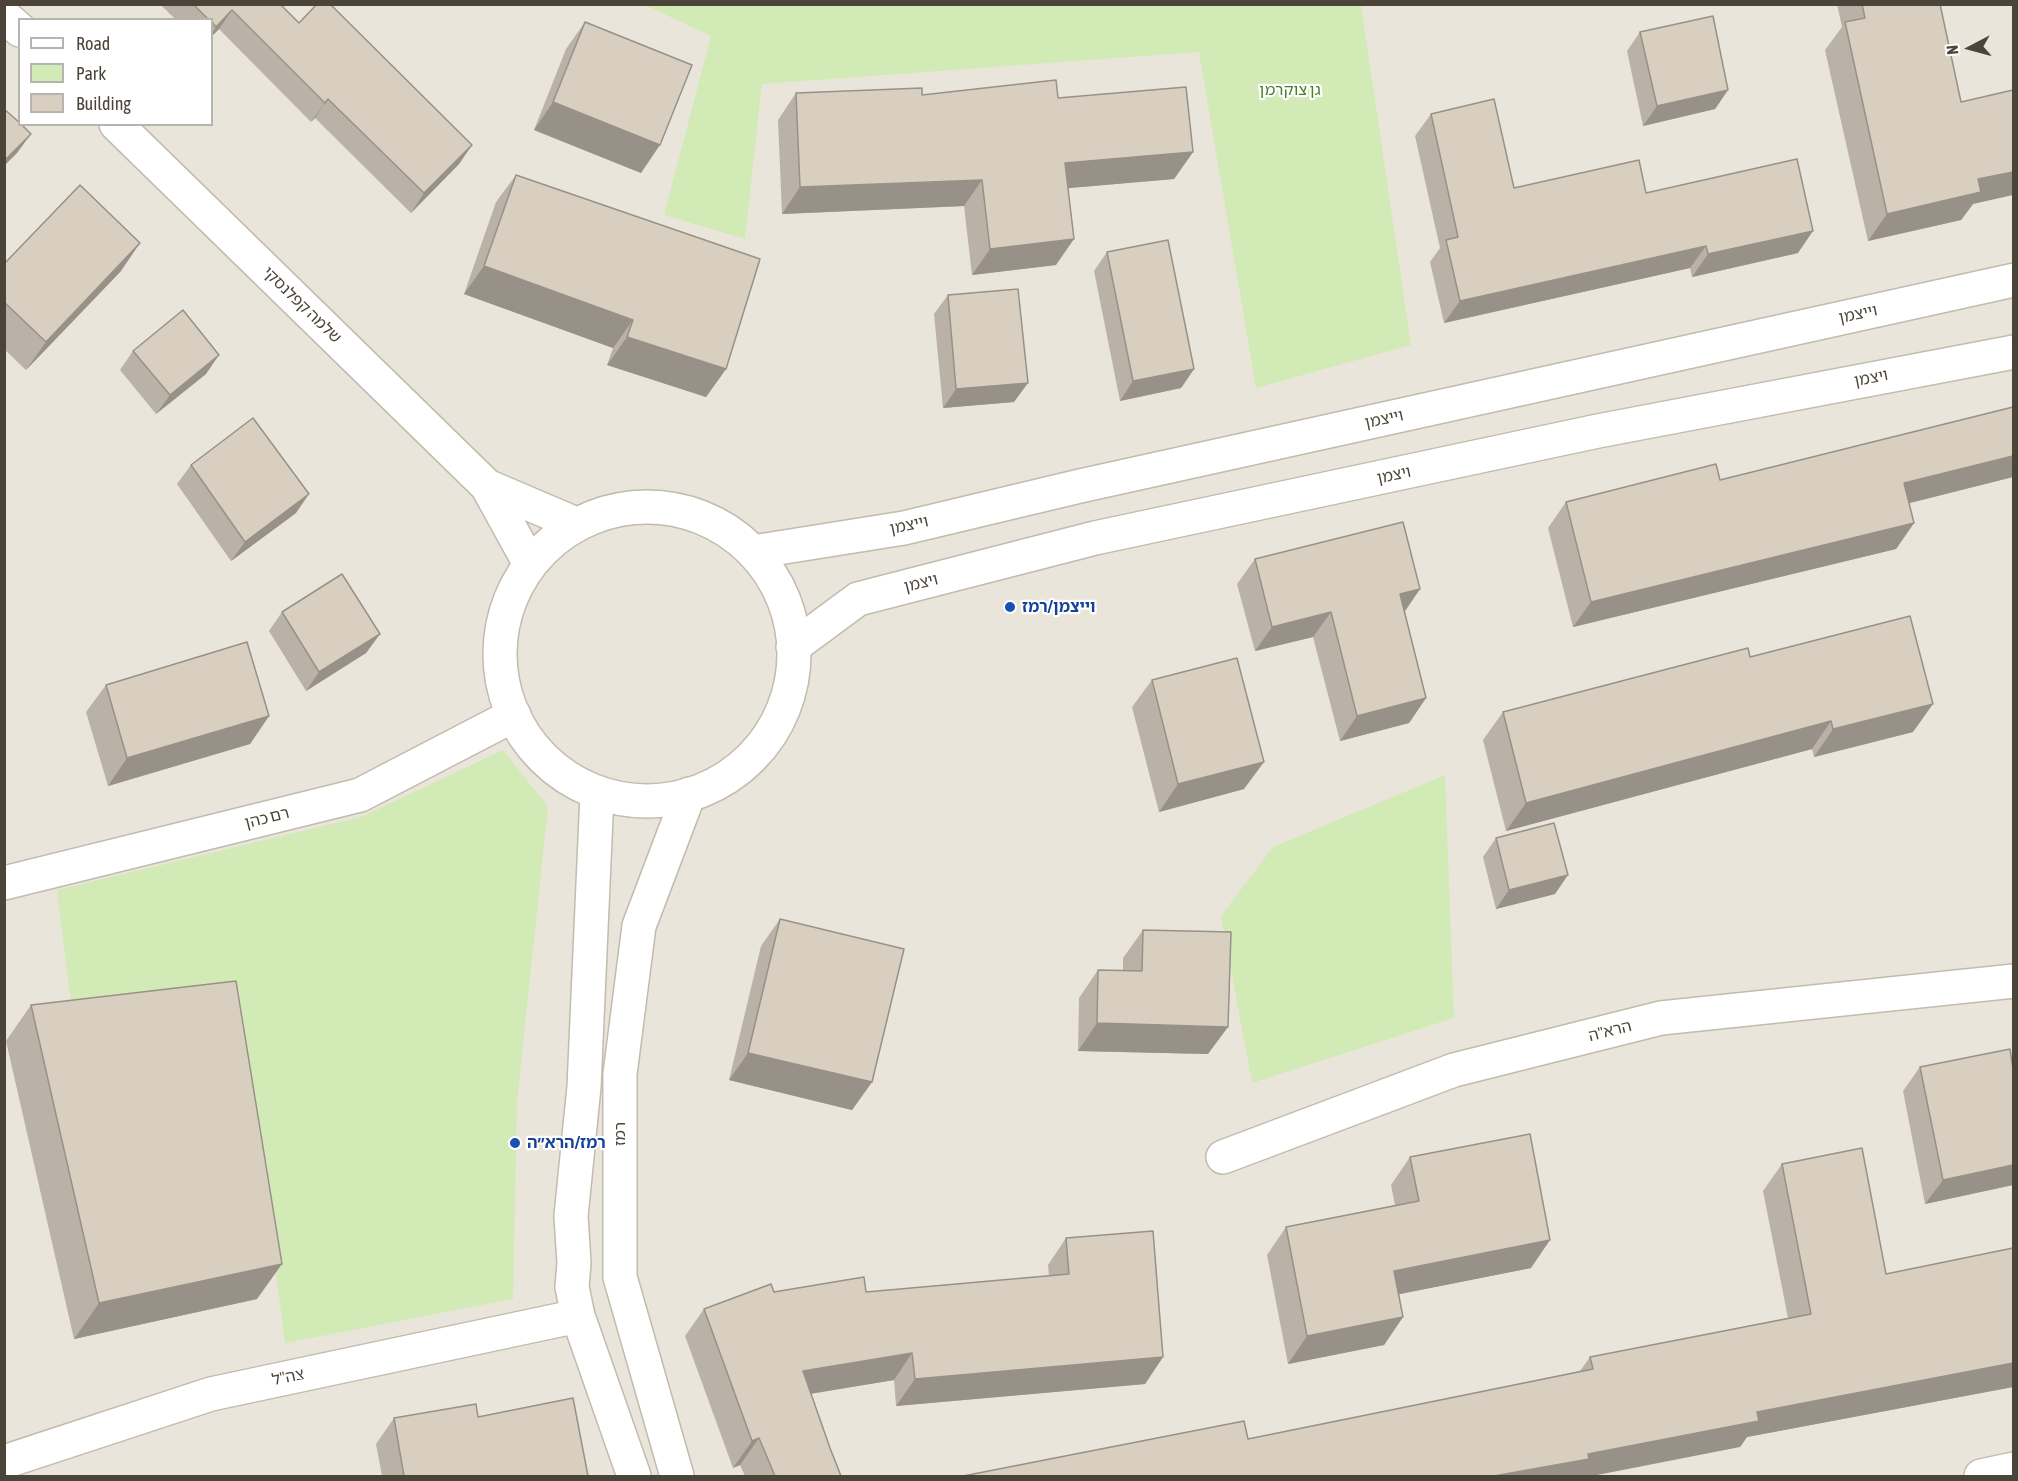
<!DOCTYPE html>
<html>
<head>
<meta charset="utf-8">
<style>
	body { margin:0 }
	#map { position:relative; width:2018px; height:1481px; overflow:hidden; background:#f6f3ec; font-family:"Asap Condensed",sans-serif }
	canvas { display:block }
	.frame { position:absolute; inset:0; border:6px solid #4b4439; pointer-events:none }
	.legend { position:absolute; left:18px; top:18px; width:195px; height:108px; box-sizing:border-box; background:#fff; border:2px solid #b7b4b0; margin:0; padding:8px 10px; list-style:none; font-size:18px; color:#4b4439 }
	.legend li { display:flex; align-items:center; gap:12px; height:30px }
	.legend b { width:30px; border:2px solid #b7b4b0 }
	.north { position:absolute; left:1940px; top:18px; width:60px; height:60px; -webkit-text-stroke:4px #fff; paint-order:stroke; rotate:264deg; font-size:16px; font-weight:700; line-height:24px; text-align:center; color:#4b4439 }
	.north::after { content:''; display:block; margin:auto; width:21px; height:27px; background:#4b4439; clip-path:polygon(50% 0,100% 100%,50% 72%,0 100%) }
</style>
</head>
<body>
<div id="map">
<canvas width="2018" height="1481"></canvas>
<div class="frame"></div>
<ul class="legend">
<li><b style="height:8px;background:#fff"></b>Road</li>
<li><b style="height:16px;background:#d2eab5"></b>Park</li>
<li><b style="height:16px;background:#d8cfc1"></b>Building</li>
</ul>
<div class="north">N</div>
</div>
<script>
const g = document.querySelector('canvas').getContext('2d');
g.lineJoin = 'round';
function fillPath(path, color) {
  g.fillStyle = color;
  g.fill(path, 'evenodd');
}
function toPath(rows) {
  const path = new Path2D();
  for (const r of rows) {
    if (r.length === 3) {
      path.moveTo(r[0] + r[2], r[1]);
      path.arc(r[0], r[1], r[2], 0, 2 * Math.PI);
      continue;
    }
    path.moveTo(r[0], r[1]);
    for (let i = 2; i < r.length; i += 2) path.lineTo(r[i], r[i + 1]);
  }
  return path;
}
function strokePath(path, color, width, dash) {
  g.strokeStyle = color;
  g.lineWidth = width;
  g.lineCap = dash ? 'butt' : 'round';
  g.setLineDash(dash || []);
  g.stroke(path);
}
function drawText(font, color, halo, rows, align = 'center') {
  g.font = font + ' "Asap Condensed","Noto Sans Hebrew",sans-serif';
  g.lineWidth = 4.5;
  g.setLineDash([]);
  g.textBaseline = 'middle';
  g.strokeStyle = halo;
  g.fillStyle = color;
  for (const [text, x, y, turn = 0] of rows) {
    g.save();
    g.translate(x, y);
    g.rotate((+turn || 0) * Math.PI / 180);
    g.textAlign = isNaN(turn) ? turn : align;
    if (halo) g.strokeText(text, 0, 0);
    g.fillText(text, 0, 0);
    g.restore();
  }
}
const residential = toPath([
	[5,5,2013,5,2013,1476,5,1476],
	[20,20,212,20,212,124,20,124]
]);
const green = toPath([
	[645,5,1361,5,1411,345,1256,388,1199,52,762,84,745,239,664,215,711,36],
	[503,750,548,807,517,1101,513,1299,285,1343,239,990,72,1009,57,890,361,817],
	[1445,775,1454,1018,1252,1083,1221,916,1273,847]
]);
const minor = toPath([
	[4,883,360,795,514,715],
	[1223,1157,1454,1070,1661,1018,2014,981],
	[1981,1476,2014,1469]
]);
const tertiary = toPath([
	[4,16,20,30],
	[116,124,487,486,530,564],
	[487,486,576,524],
	[647,654,147],
	[753,552,904,528,1080,486,2014,280],
	[793,647,858,599,1095,538,1598,431,2014,352],
	[597,794,584,1087,571,1216,574,1263,572,1287,578,1316,634,1476],
	[4,1462,211,1394,578,1316],
	[677,1476,620,1277,620,1074,639,926,689,794]
]);
const wall = toPath([
	[160,4,280,4,299,23,472,145,459,164,411,213,315,118,311,122,219,29,212,36,212,20,176,20],
	[1837,4,1940,4,1973,204,1961,220,1868,241,1825,50,1842,27],
	[585,22,641,173,534,130,566,49],
	[1640,32,1728,90,1715,109,1643,126,1627,51],
	[796,93,1058,98,1193,152,1174,179,1068,188,1056,265,972,275,964,206,782,214,778,120],
	[1431,114,1514,188,1646,193,1798,253,1692,277,1690,268,1444,323,1430,262,1440,248,1415,136],
	[516,175,726,369,706,397,607,365,613,348,464,294,496,202],
	[1107,252,1194,369,1181,388,1120,401,1094,271],
	[4,264,121,271,26,370,4,349],
	[948,295,1014,402,943,408,934,314],
	[133,351,206,374,156,414,120,370],
	[2013,407,2013,477,1909,503,1914,523,1896,549,1573,627,1548,528,1566,502,1720,480],
	[191,465,296,513,231,561,177,484],
	[1255,559,1420,589,1404,612,1426,698,1409,723,1340,741,1313,637,1255,651,1237,584],
	[282,612,380,634,366,653,306,691,269,631],
	[1750,657,1913,732,1814,757,1812,749,1506,831,1483,740,1503,712],
	[1152,680,1244,789,1159,812,1132,707],
	[106,685,269,716,250,744,108,786,86,712],
	[1496,838,1555,894,1496,909,1483,857],
	[780,919,872,1082,852,1110,729,1080,761,946],
	[1143,930,1208,1054,1078,1051,1079,998,1098,970,1123,971,1123,958],
	[31,1005,257,1299,74,1339,6,1041],
	[1920,1067,2013,1069,2013,1185,1925,1204,1903,1091],
	[1410,1157,1531,1268,1399,1294,1403,1317,1384,1345,1288,1364,1267,1255,1286,1227,1395,1205,1391,1185],
	[1782,1164,1886,1274,2013,1248,2013,1387,1747,1437,1740,1447,1248,1439,1580,1371,1590,1357,1788,1318,1763,1191],
	[1066,1238,1163,1357,1145,1384,896,1406,894,1380,811,1394,830,1448,841,1476,745,1476,740,1465,733,1468,685,1336,704,1309,774,1292,866,1292,1049,1276,1048,1265],
	[478,1417,588,1476,382,1476,376,1444,394,1418]
]);
const shadedWall = toPath([
	[232,10,219,29,212,36,212,33,216,27],
	[1728,90,1715,109,1643,126,1657,106],
	[328,99,315,118,311,122,325,103],
	[553,102,660,145,641,173,534,130],
	[31,134,17,153,4,166,4,161],
	[472,145,459,164,411,213,424,193],
	[1193,152,1174,179,1047,190,1065,163],
	[2013,172,2013,195,1973,204,1961,220,1868,241,1887,214,1978,179],
	[982,180,964,206,782,214,800,187],
	[1813,231,1798,253,1692,277,1708,254],
	[1074,239,1056,265,972,275,990,249],
	[140,243,121,271,26,370,46,342],
	[1706,246,1690,268,1444,323,1460,301],
	[484,266,633,320,613,348,464,294],
	[627,337,726,369,706,397,607,365],
	[219,355,206,374,156,414,170,395],
	[1194,369,1181,388,1120,401,1133,381],
	[1028,383,1014,402,943,408,956,389],
	[2013,456,2013,477,1886,509,1904,483],
	[309,494,296,513,231,561,245,542],
	[1914,523,1896,549,1573,627,1591,602],
	[1420,589,1403,614,1400,594],
	[1331,612,1313,637,1255,651,1272,627],
	[380,634,366,653,306,691,319,672],
	[1426,698,1409,723,1340,741,1357,716],
	[1933,704,1913,732,1814,757,1833,729],
	[269,716,250,744,108,786,127,758],
	[1831,721,1812,749,1506,831,1526,803],
	[1264,762,1244,789,1159,812,1178,784],
	[1568,875,1555,894,1496,909,1509,890],
	[1097,1023,1228,1027,1208,1054,1078,1051],
	[748,1053,872,1082,852,1110,729,1080],
	[2013,1165,2013,1185,1925,1204,1943,1180],
	[1550,1240,1531,1268,1375,1299,1394,1271],
	[282,1264,257,1299,74,1339,99,1303],
	[1403,1317,1384,1345,1288,1364,1307,1336],
	[912,1353,894,1380,784,1398,803,1371],
	[1163,1357,1145,1384,896,1406,915,1379],
	[2013,1363,2013,1387,1747,1437,1740,1447,1592,1476,1494,1476,1757,1412],
	[759,1438,740,1465,733,1468,752,1441]
]);
const building = toPath([
	[193,4,280,4,299,23,317,4,330,4,472,145,424,193,328,99,325,103,232,10,216,27,212,22,212,20,209,20,193,4],
	[1862,4,1940,4,1961,102,2013,90,2013,172,1978,179,1981,192,1887,214,1845,22,1865,18,1862,4],
	[1713,16,1728,90,1657,106,1640,32,1713,16],
	[585,22,692,65,660,145,553,102,585,22],
	[1056,80,1058,98,1186,87,1193,152,1065,163,1074,239,990,249,982,180,800,187,796,93,922,88,922,95,1056,80],
	[1494,99,1514,188,1639,160,1646,193,1797,159,1813,231,1708,254,1706,246,1460,301,1446,240,1458,237,1431,114,1494,99],
	[4,109,20,123,20,124,21,124,31,134,4,161,4,109],
	[516,175,760,259,726,369,627,337,633,320,484,266,516,175],
	[80,185,140,243,46,342,4,302,4,264,80,185],
	[1168,240,1194,369,1133,381,1107,252,1168,240],
	[1018,289,1028,383,956,389,948,295,1018,289],
	[183,310,219,355,170,395,133,351,183,310],
	[2013,407,2013,456,1904,483,1914,523,1591,602,1566,502,1716,464,1720,480,2013,407],
	[253,418,309,494,245,542,191,465,253,418],
	[1403,522,1420,589,1400,594,1426,698,1357,716,1331,612,1272,627,1255,559,1403,522],
	[342,574,380,634,319,672,282,612,342,574],
	[1910,616,1933,704,1833,729,1831,721,1526,803,1503,712,1748,648,1750,657,1910,616],
	[247,642,269,716,127,758,106,685,247,642],
	[1237,658,1264,762,1178,784,1152,680,1237,658],
	[1554,823,1568,875,1509,890,1496,838,1554,823],
	[780,919,904,949,872,1082,748,1053,780,919],
	[1143,930,1231,932,1228,1027,1097,1023,1098,970,1142,971,1143,930],
	[236,981,282,1264,99,1303,31,1005,236,981],
	[2010,1049,2013,1069,2013,1165,1943,1180,1920,1067,2010,1049],
	[1530,1134,1550,1240,1394,1271,1403,1317,1307,1336,1286,1227,1419,1201,1410,1157,1530,1134],
	[1862,1148,1886,1274,2013,1248,2013,1363,1757,1412,1759,1421,1588,1454,1589,1459,1494,1476,963,1476,1244,1421,1248,1439,1593,1369,1590,1357,1811,1314,1782,1164,1862,1148],
	[1153,1231,1163,1357,915,1379,912,1353,803,1371,830,1448,841,1476,775,1476,759,1438,752,1441,704,1309,771,1284,774,1292,864,1277,866,1292,1069,1274,1066,1238,1153,1231],
	[573,1398,588,1476,404,1476,394,1418,476,1404,478,1417,573,1398]
]);
const markers = [
	[1010,607,6,"#1a4fb4"],
	[515,1143,6,"#1a4fb4"]
];
const parkNames = [
	["גן צוקרמן",1290,90]
];
const streetNames = [
	["שלמה קפלנסקי",302,305,44],
	["וייצמן",1858,314,-12],
	["ויצמן",1871,378,-11],
	["וייצמן",1384,419,-12],
	["ויצמן",1394,475,-12],
	["וייצמן",909,525,-12],
	["ויצמן",921,583,-14],
	["רם כהן",267,818,-14],
	["הרא\"ה",1610,1031,-14],
	["רמז",620,1134,-90],
	["צה\"ל",288,1377,-12]
];
const transitNames = [
	["וייצמן/רמז",1022,607],
	["רמז/הרא״ה",527,1143]
];
fillPath(residential, '#eae5da');
fillPath(green, '#d2eab5');
strokePath(minor, '#c2bbae', 36);
strokePath(tertiary, '#c2bbae', 36);
strokePath(minor, '#fff', 33);
strokePath(tertiary, '#fff', 33);
fillPath(wall, '#bab2a6');
fillPath(shadedWall, '#979187');
fillPath(building, '#d8cfc1');
strokePath(building, '#979187', 1.5);
for (const [x, y, r, color] of markers) {
  const dot = new Path2D();
  dot.arc(x, y, r, 0, 2 * Math.PI);
  g.fillStyle = color;
  g.fill(dot);
  strokePath(dot, '#fff', 2);
}
drawText('16px', '#4a7f2a', '#fff', parkNames);
drawText('16px', '#4b4439', '#fff', streetNames);
drawText('bold 16px', '#164399', '#fff', transitNames, 'left');
</script>
</body>
</html>
